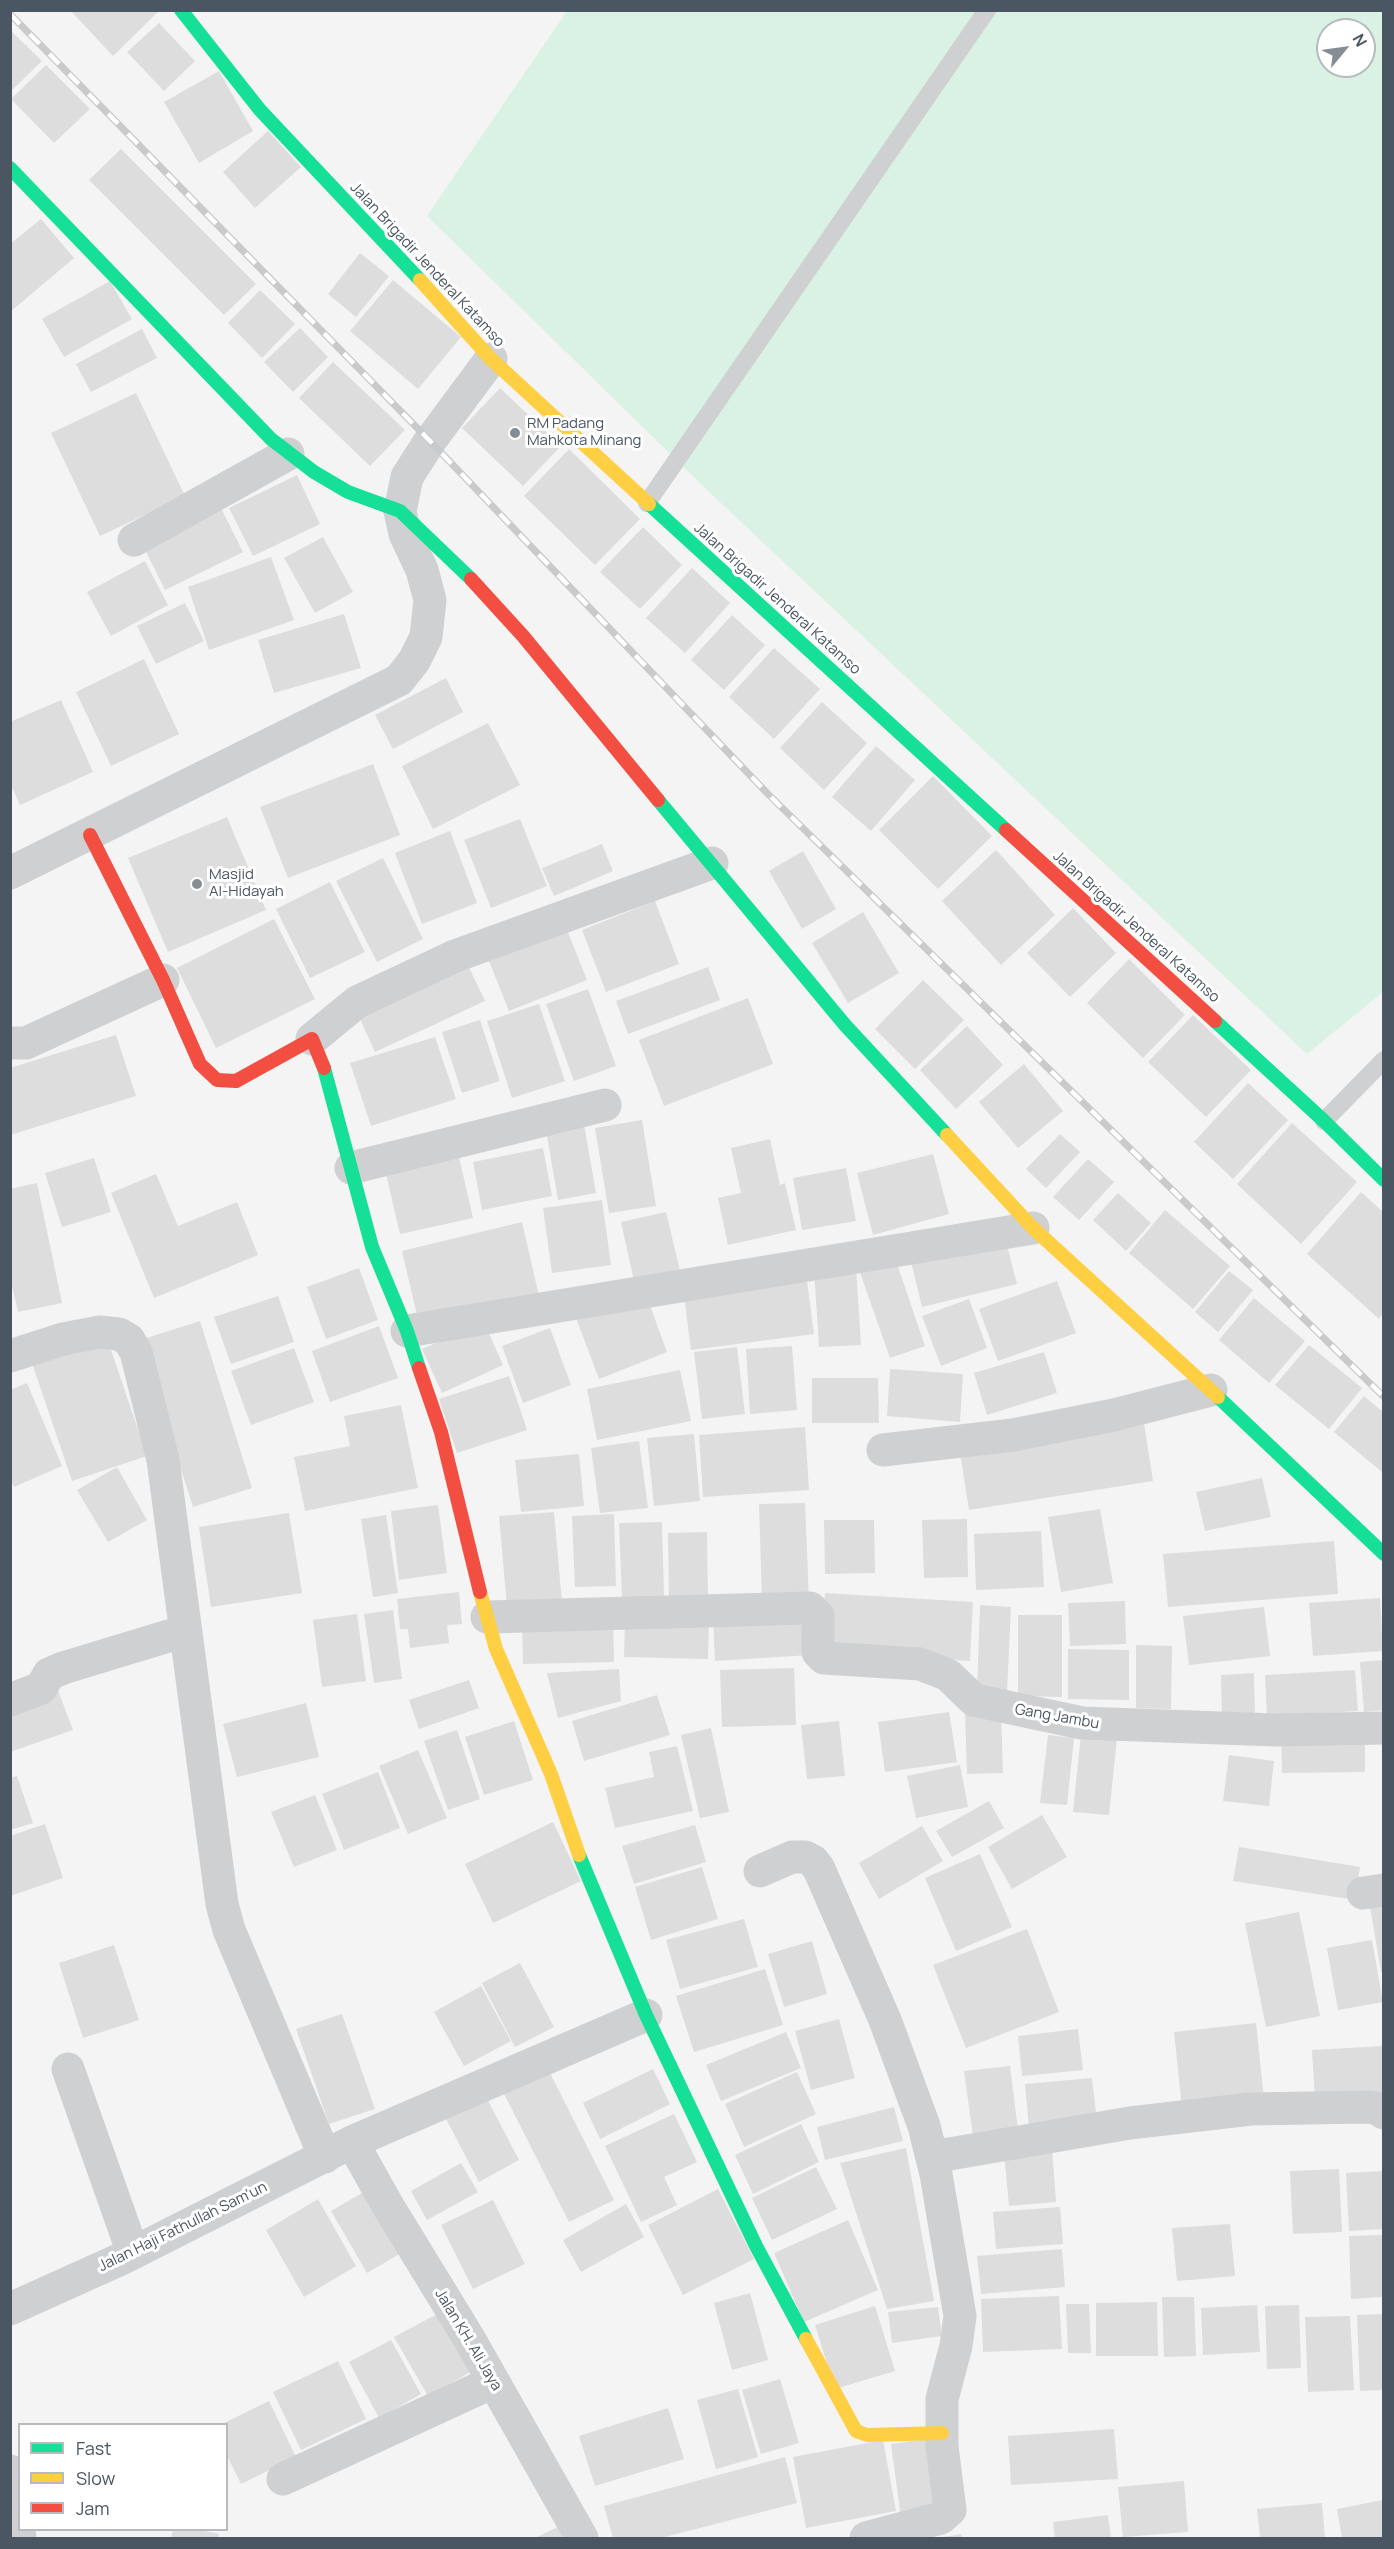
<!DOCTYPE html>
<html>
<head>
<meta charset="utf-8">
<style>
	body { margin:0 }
	#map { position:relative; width:1394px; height:2549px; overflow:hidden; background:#f4f4f4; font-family:Manrope,sans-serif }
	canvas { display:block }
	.frame { position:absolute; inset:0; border:12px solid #4a5661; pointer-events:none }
	.legend { position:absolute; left:18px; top:2423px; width:210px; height:108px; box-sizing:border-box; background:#fff; border:2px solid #b7bbc0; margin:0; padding:8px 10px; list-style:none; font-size:18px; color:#4a5661 }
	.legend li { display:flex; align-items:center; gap:12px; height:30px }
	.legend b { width:30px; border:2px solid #b7bbc0 }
	.north { position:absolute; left:1316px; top:18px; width:60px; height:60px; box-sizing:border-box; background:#fff; border:2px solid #b7bbc0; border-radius:50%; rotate:61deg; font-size:16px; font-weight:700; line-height:24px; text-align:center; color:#4a5661 }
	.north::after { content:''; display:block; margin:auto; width:21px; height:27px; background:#868d94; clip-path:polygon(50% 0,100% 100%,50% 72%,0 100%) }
</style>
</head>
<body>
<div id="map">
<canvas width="1394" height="2549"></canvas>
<div class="frame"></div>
<ul class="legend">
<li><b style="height:8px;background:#16e098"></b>Fast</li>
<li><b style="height:8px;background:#ffcf43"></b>Slow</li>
<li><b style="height:8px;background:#f24e42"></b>Jam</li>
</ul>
<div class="north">N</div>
</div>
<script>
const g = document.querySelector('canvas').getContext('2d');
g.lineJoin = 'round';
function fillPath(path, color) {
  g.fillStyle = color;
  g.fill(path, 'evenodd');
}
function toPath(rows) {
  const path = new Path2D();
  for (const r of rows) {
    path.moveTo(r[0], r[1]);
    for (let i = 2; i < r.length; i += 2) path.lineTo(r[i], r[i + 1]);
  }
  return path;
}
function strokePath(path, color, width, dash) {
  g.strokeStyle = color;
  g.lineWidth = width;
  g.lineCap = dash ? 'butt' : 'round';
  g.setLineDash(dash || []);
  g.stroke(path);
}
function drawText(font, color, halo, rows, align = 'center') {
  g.font = font + ' Manrope,sans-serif';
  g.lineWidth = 6;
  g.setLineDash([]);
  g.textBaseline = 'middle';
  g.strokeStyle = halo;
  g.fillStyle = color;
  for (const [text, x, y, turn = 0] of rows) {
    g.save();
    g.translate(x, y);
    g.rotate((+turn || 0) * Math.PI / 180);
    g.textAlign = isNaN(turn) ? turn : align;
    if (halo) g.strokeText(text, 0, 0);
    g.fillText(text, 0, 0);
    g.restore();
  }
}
const green = toPath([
	[567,11,1383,11,1383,992,1307,1054,706,489,427,216],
	[1328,30,1364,30,1364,66,1328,66]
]);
const building = toPath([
	[70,10,160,10,113,56],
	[159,23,195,61,164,91,127,52],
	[10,30,42,61,10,92],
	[46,65,90,109,54,143,11,99],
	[219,71,253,131,199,163,164,102],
	[268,131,301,167,255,208,223,172],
	[121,149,256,284,224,315,89,180],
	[41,219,74,258,10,312,10,244],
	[360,253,389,276,356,317,328,294],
	[393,280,461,337,418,389,350,331],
	[110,281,132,319,64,357,42,319],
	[260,290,295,324,262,358,228,323],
	[300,328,328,357,293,392,264,362],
	[142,329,157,358,91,392,76,364],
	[333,362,405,430,370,466,299,398],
	[500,388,561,446,523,486,462,428],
	[136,393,185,496,100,536,51,433],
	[569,449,640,519,595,565,524,496],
	[297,475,320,524,253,556,229,508],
	[221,508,243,552,165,590,143,546],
	[643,527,682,565,640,609,600,572],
	[323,537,353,592,315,613,284,558],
	[271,557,294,620,209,650,188,587],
	[145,561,168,605,111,636,87,592],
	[692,568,730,603,685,653,646,618],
	[185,603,204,641,156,664,137,626],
	[344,614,361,668,274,693,258,640],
	[732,615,765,645,724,690,691,660],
	[774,648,820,689,774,739,729,697],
	[144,659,179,734,111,766,76,692],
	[446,678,463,712,393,749,375,715],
	[61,700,93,772,20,805,10,783,10,722],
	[822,702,867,743,824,790,780,748],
	[488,723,520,785,433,829,402,766],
	[876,746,915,780,871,831,832,797],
	[373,764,400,835,288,878,260,807],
	[933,776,992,836,938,889,879,830],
	[227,817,266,910,168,952,128,858],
	[520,819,547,886,491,908,464,840],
	[450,831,477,903,422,924,395,853],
	[602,844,613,871,554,896,542,868],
	[996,850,1055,915,1001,965,942,901],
	[803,851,836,909,802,929,769,871],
	[383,858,423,939,377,962,336,881],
	[330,882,365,952,310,978,276,909],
	[655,901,679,964,606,992,582,930],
	[1073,908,1116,953,1070,997,1027,953],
	[863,912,899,973,848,1003,812,943],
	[274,919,315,999,216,1048,177,968],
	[565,925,587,980,509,1011,487,956],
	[465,959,485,1001,375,1052,356,1010],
	[1129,959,1185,1015,1143,1058,1087,1003],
	[708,967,720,1000,628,1034,616,1001],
	[923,980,964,1020,915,1069,875,1029],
	[588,989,616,1066,574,1081,546,1004],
	[748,998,773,1064,664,1106,639,1040],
	[539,1004,565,1081,512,1098,487,1021],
	[1193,1015,1251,1070,1206,1117,1148,1062],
	[480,1020,500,1081,462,1093,442,1032],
	[967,1026,1003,1065,956,1109,920,1070],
	[116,1035,136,1096,10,1135,10,1068],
	[435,1037,456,1099,371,1126,350,1063],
	[1024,1064,1063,1111,1018,1148,979,1102],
	[1248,1083,1288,1120,1233,1179,1194,1142],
	[642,1120,656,1206,609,1213,595,1128],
	[1292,1123,1357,1182,1301,1244,1237,1184],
	[584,1124,596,1193,558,1200,546,1130],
	[1060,1134,1080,1152,1046,1188,1026,1169],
	[770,1139,780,1185,785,1183,796,1230,728,1245,718,1198,741,1193,731,1148],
	[543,1148,552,1196,482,1210,473,1162],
	[933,1154,949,1214,873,1235,857,1173],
	[459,1157,473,1218,400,1234,386,1174],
	[94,1158,111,1212,62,1227,45,1173],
	[1088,1159,1114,1182,1079,1220,1053,1197],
	[846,1168,856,1221,802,1230,793,1178],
	[156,1174,178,1226,237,1202,258,1255,154,1298,111,1193],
	[37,1183,62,1303,18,1312,10,1277,10,1189],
	[1361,1192,1383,1212,1383,1313,1379,1319,1307,1254],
	[1118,1193,1151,1223,1126,1251,1093,1220],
	[602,1200,611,1265,552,1273,543,1208],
	[1165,1210,1230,1266,1193,1309,1129,1253],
	[666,1212,680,1271,634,1281,621,1222],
	[522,1222,539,1296,419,1324,402,1251],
	[1004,1234,1017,1284,922,1307,910,1257],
	[893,1252,925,1346,890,1358,857,1264],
	[856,1267,861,1345,819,1347,814,1269],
	[359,1268,378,1320,326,1339,307,1287],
	[1229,1271,1253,1290,1218,1332,1195,1312],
	[806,1273,814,1334,691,1350,683,1289],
	[1057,1281,1076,1333,998,1361,979,1309],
	[645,1292,667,1352,599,1379,576,1318],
	[278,1296,294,1342,231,1364,214,1317],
	[1254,1298,1305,1341,1269,1383,1219,1340],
	[969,1299,987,1348,941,1366,922,1316],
	[200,1321,252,1488,193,1507,140,1340],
	[484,1322,503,1365,442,1393,422,1349],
	[379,1326,398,1378,330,1402,312,1351],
	[550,1328,571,1385,523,1403,502,1346],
	[107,1338,147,1456,72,1481,32,1363],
	[1309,1345,1362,1388,1329,1429,1275,1385],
	[792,1346,797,1410,750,1414,746,1349],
	[737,1347,745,1414,702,1419,694,1352],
	[294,1348,314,1402,251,1425,231,1371],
	[1044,1352,1057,1393,987,1415,974,1373],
	[890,1369,963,1374,960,1422,887,1416],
	[680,1370,691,1421,597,1440,587,1389],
	[509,1376,527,1430,457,1453,439,1399],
	[812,1378,878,1378,879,1423,812,1423],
	[27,1383,62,1466,14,1487,10,1478,10,1390],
	[1364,1396,1383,1412,1383,1473,1334,1432],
	[401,1405,418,1488,305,1511,294,1457,350,1446,344,1416],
	[1143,1417,1153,1481,969,1510,959,1446],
	[805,1427,809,1490,703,1497,699,1435],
	[694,1434,700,1501,654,1506,647,1438],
	[639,1441,648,1508,600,1513,591,1448],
	[579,1454,584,1506,521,1512,515,1460],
	[117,1467,147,1520,108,1542,77,1490],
	[1262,1478,1271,1517,1205,1531,1196,1492],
	[805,1503,809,1599,762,1600,759,1504],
	[438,1505,447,1573,399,1580,391,1511],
	[1100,1509,1113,1583,1061,1592,1048,1517],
	[554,1512,562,1603,507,1607,499,1516],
	[289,1513,302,1593,211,1607,199,1527],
	[614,1514,616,1586,575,1587,572,1516],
	[386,1515,398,1593,373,1597,361,1519],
	[967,1519,968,1577,924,1578,922,1520],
	[824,1520,874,1520,875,1573,825,1574],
	[662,1522,664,1597,622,1598,619,1523],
	[1041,1531,1044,1587,976,1590,974,1534],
	[707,1532,708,1600,669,1600,668,1533],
	[1334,1541,1338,1594,1168,1607,1163,1554],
	[459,1592,462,1624,447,1625,449,1643,410,1648,408,1629,400,1629,397,1599],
	[825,1593,973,1602,970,1661,822,1653],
	[1380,1598,1383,1651,1313,1656,1309,1603],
	[1125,1601,1126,1644,1070,1646,1068,1603],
	[980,1605,1011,1607,1007,1692,977,1690],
	[1264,1607,1270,1656,1189,1665,1183,1616],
	[393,1610,402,1679,374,1683,364,1614],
	[807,1613,810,1655,715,1661,713,1618],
	[357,1614,366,1681,322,1687,313,1620],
	[1018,1615,1062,1615,1062,1697,1018,1696],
	[613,1617,614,1662,523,1664,522,1620],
	[625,1617,709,1619,708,1659,624,1657],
	[1136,1645,1172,1646,1171,1709,1136,1708],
	[1068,1649,1129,1650,1129,1700,1068,1699],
	[1383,1660,1383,1710,1364,1712,1360,1662],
	[794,1668,796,1725,722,1727,720,1670],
	[619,1669,621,1701,558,1718,547,1673],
	[1355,1670,1358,1711,1267,1716,1265,1675],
	[1254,1673,1255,1718,1222,1719,1221,1675],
	[469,1680,479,1708,419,1729,409,1700],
	[56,1685,73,1730,10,1752,10,1702],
	[657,1695,670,1735,584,1761,572,1721],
	[306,1703,319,1757,237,1777,223,1724],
	[1001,1710,1003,1773,967,1774,965,1711],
	[949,1712,957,1762,885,1772,878,1722],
	[514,1721,533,1780,484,1795,465,1737],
	[839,1721,845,1776,807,1779,801,1725],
	[711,1728,729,1812,700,1818,681,1735],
	[457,1730,480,1799,448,1810,424,1741],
	[1081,1734,1117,1738,1109,1815,1073,1812],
	[1281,1734,1365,1734,1365,1772,1282,1773],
	[1048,1735,1074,1738,1067,1805,1040,1803],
	[677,1746,693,1811,615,1828,605,1788,654,1777,649,1752],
	[418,1750,447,1818,408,1834,379,1766],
	[1229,1755,1274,1761,1269,1806,1223,1801],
	[960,1765,968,1807,916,1818,907,1776],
	[378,1772,400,1828,344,1850,322,1794],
	[17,1776,33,1823,10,1830,10,1778],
	[315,1795,337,1850,294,1867,271,1812],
	[989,1801,1004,1828,952,1857,936,1831],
	[1042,1815,1067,1857,1012,1889,988,1847],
	[553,1822,581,1881,493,1923,465,1864],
	[45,1824,63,1878,10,1896,10,1836],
	[695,1825,706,1862,634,1884,622,1846],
	[922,1826,943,1861,879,1899,859,1863],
	[1239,1847,1360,1867,1355,1900,1233,1881],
	[980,1854,1012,1927,956,1951,925,1878],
	[702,1867,718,1919,651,1940,635,1887],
	[1383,1905,1383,1972,1381,1972,1370,1907],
	[1299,1912,1320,2016,1266,2027,1245,1923],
	[744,1919,758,1967,680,1989,666,1940],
	[1027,1929,1059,2012,966,2048,933,1965],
	[1372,1940,1383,2002,1338,2010,1327,1948],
	[812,1941,827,1994,784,2007,768,1954],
	[114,1945,139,2020,83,2038,59,1963],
	[520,1963,554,2027,515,2047,482,1983],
	[765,1969,783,2025,694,2052,676,1996],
	[481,1986,511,2041,464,2066,434,2012],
	[342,2014,375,2109,329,2124,296,2029],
	[839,2019,855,2078,811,2090,795,2031],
	[1256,2023,1264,2099,1182,2108,1174,2032],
	[1078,2029,1083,2070,1022,2076,1018,2036],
	[786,2032,801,2068,721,2101,706,2065],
	[1383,2046,1383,2097,1315,2100,1312,2050],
	[544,2061,614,2200,569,2222,499,2084],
	[1010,2066,1018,2130,973,2136,964,2071],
	[653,2069,670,2104,600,2139,583,2103],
	[797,2072,816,2114,744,2147,725,2104],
	[1092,2078,1097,2121,1029,2128,1025,2084],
	[485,2095,519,2160,479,2182,445,2117],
	[894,2107,903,2141,825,2160,817,2127],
	[674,2114,697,2162,664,2177,677,2205,641,2222,605,2146],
	[801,2124,819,2162,753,2194,735,2155],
	[906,2148,934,2301,887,2309,840,2163],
	[1052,2148,1056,2202,1009,2206,1004,2152],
	[461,2163,478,2192,427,2220,411,2191],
	[816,2167,837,2209,772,2240,752,2198],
	[1339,2169,1342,2232,1293,2234,1290,2171],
	[1383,2171,1383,2229,1349,2231,1346,2173],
	[718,2189,754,2259,683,2295,648,2225],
	[367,2190,403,2252,367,2273,331,2211],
	[318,2199,356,2266,304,2297,266,2230],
	[493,2200,525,2264,473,2289,441,2225],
	[626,2204,644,2237,581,2272,563,2240],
	[1060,2207,1063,2244,996,2249,993,2212],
	[848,2220,878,2290,804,2322,774,2253],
	[1230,2224,1235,2276,1177,2281,1172,2228],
	[1383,2235,1383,2297,1351,2299,1349,2236],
	[1062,2249,1065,2287,981,2294,977,2256],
	[750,2293,768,2360,732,2370,714,2303],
	[1059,2296,1062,2349,983,2352,981,2299],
	[1162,2297,1194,2297,1196,2356,1164,2357],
	[1157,2302,1158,2356,1096,2356,1096,2303],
	[1066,2304,1089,2304,1091,2353,1068,2353],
	[1257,2305,1260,2352,1203,2355,1201,2308],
	[1299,2305,1301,2368,1267,2369,1265,2306],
	[875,2306,895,2371,835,2389,815,2325],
	[938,2307,942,2336,892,2343,888,2312],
	[443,2311,476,2369,428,2396,394,2337],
	[1383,2314,1383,2390,1360,2391,1357,2315],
	[1350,2316,1354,2390,1308,2392,1305,2317],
	[391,2340,421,2394,379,2418,349,2362],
	[338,2361,366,2419,301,2450,273,2392],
	[780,2379,799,2443,761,2454,742,2390],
	[738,2389,758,2457,716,2469,697,2400],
	[269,2401,296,2457,241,2484,226,2454,226,2424,222,2424],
	[668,2408,684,2459,595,2486,579,2436],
	[1114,2429,1118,2479,1011,2485,1008,2436],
	[935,2438,946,2512,901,2518,891,2444],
	[883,2440,896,2511,806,2528,793,2457],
	[785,2457,797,2503,661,2538,613,2538,604,2506],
	[1184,2481,1188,2532,1123,2537,1118,2487],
	[1383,2500,1383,2538,1342,2538,1337,2509],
	[1322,2503,1325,2538,1260,2538,1257,2509],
	[1108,2515,1111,2538,1055,2538,1053,2522],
	[568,2522,576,2538,535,2538],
	[173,2530,200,2530,219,2534,218,2538,171,2538],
	[961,2534,962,2538,943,2538,943,2537]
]);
const lane = toPath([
	[647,503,987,10],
	[1324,1121,1384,1060]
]);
const street = toPath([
	[134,540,288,454],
	[10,873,399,680,414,661,426,637,430,600,422,570,405,534,400,511,407,477,430,441,491,359],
	[312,1039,357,1002,455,956,712,863],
	[10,1043,26,1043,163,980],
	[351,1168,605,1105],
	[407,1331,1033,1228],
	[10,1356,63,1339,100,1332,119,1334,129,1340,136,1352,163,1460,222,1904,229,1930,325,2157],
	[883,1450,1013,1435,1114,1415,1211,1390],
	[487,1617,810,1608,818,1616,818,1652,824,1658,920,1664,948,1675,974,1700,1082,1723,1276,1730,1384,1728],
	[10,1700,41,1688,49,1674,63,1668,185,1631],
	[760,1871,792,1857,805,1857,813,1861,819,1869,885,2020,924,2126,936,2174,960,2316,956,2346,942,2399,942,2446,950,2510,941,2518,866,2538],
	[1363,1893,1384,1890],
	[68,2069,133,2253],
	[352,2142,388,2206,470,2340,582,2538],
	[932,2157,1130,2123,1251,2109,1367,2107,1376,2108,1384,2113],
	[10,2309,121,2259,352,2142,646,2015],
	[10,2471,20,2538],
	[283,2479,493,2382]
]);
const fast = toPath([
	[181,10,260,110,420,280],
	[10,168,271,439,314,472,348,492,400,511,471,579],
	[649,504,1006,830],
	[658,800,845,1025,947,1135],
	[1215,1021,1324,1121,1384,1180],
	[324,1068,372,1247,407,1331,419,1368],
	[1218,1397,1384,1554],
	[579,1855,646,2015,756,2246,806,2339]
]);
const slow = toPath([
	[420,280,491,359,649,504],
	[947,1135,1033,1228,1218,1397],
	[480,1592,496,1649,551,1774,579,1855],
	[806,2339,856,2431,867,2435,942,2433]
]);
const jam = toPath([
	[471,579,523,636,658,800],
	[1006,830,1215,1021],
	[90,835,163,980,200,1064,217,1080,236,1081,312,1039,324,1068],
	[419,1368,441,1432,480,1592]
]);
const rail = toPath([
	[10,14,430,441,768,794,1384,1397]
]);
const markers = [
	[515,433,6,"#868d94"],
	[197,884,6,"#868d94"]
];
const streetNames = [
	["Jalan Brigadir Jenderal Katamso",427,265,47],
	["Jalan Brigadir Jenderal Katamso",777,599,42],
	["Jalan Brigadir Jenderal Katamso",1136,927,42],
	["Gang Jambu",1057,1717,10],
	["Jalan Haji Fathullah Sam'un",183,2227,-26],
	["Jalan KH. Ali Jaya",468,2340,59]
];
const poiNames = [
	["RM Padang",527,424],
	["Mahkota Minang",527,441],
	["Masjid",209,875],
	["Al-Hidayah",209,892]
];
fillPath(green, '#d9f2e3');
fillPath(building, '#ddddde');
strokePath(lane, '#ced0d2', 18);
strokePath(street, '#ced0d2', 33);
strokePath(fast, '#16e098', 14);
strokePath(slow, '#ffcf43', 14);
strokePath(jam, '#f24e42', 14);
strokePath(rail, '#c9cacc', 7);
strokePath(rail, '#fff', 4.5, [14]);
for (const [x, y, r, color] of markers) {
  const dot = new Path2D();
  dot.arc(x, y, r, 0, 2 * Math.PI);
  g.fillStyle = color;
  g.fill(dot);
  strokePath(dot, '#fff', 2);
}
drawText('15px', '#4a5661', '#fff', streetNames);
drawText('15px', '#4a5661', '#fff', poiNames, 'left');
</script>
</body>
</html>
